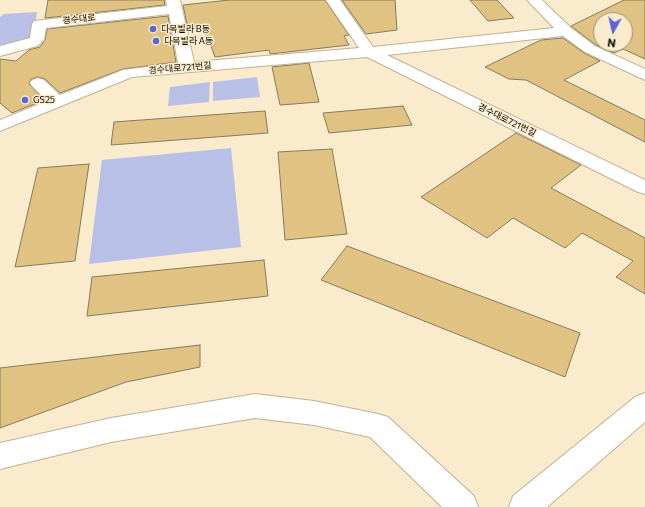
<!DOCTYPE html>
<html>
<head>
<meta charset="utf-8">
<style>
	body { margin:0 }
	#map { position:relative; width:645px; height:507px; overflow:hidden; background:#f9ebcc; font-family:Commissioner,sans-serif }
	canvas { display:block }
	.north { position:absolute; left:593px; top:12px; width:40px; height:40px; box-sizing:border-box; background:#f9ebcc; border:1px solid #9b917c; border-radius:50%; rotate:188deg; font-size:11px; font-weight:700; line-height:16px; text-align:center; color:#0f0b03 }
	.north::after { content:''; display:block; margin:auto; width:14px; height:18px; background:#5d63da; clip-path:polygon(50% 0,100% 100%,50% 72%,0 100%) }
</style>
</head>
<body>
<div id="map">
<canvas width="645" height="507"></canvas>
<div class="north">N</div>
</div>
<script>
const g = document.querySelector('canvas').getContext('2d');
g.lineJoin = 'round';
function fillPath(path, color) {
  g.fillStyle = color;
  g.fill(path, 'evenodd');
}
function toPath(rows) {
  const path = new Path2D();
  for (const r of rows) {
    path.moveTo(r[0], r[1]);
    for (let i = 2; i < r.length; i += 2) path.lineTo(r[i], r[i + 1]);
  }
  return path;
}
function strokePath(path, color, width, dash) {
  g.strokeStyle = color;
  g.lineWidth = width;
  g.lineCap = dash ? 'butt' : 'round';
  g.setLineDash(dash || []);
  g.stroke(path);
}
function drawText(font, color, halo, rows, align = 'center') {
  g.font = font + ' Commissioner,"Noto Sans KR",sans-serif';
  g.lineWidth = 3;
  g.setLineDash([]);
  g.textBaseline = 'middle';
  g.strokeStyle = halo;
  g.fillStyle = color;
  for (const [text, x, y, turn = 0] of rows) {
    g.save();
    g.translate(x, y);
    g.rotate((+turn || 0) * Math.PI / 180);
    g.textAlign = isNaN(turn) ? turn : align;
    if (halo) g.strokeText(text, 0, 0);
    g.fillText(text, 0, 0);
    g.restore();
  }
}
const green = toPath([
	[37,12,33,40,0,50,0,17,4,14],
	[257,77,260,97,213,101,213,82],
	[210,82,209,102,168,106,170,87],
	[231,148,241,247,89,264,102,160]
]);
const building = toPath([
	[48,0,164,0,165,5,45,18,48,0],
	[229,0,325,0,349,35,344,36,349,45,270,54,269,50,215,57,204,27,188,29,183,5,229,0],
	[342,0,395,0,397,30,366,34,342,0],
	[470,0,497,0,514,18,488,21,470,0],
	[624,0,645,0,645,59,623,49,614,53,596,45,571,26,624,0],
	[601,20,625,20,625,44,601,44,601,20],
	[168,16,176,62,123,69,60,93,45,79,38,77,31,79,29,84,44,100,12,113,0,103,0,59,16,61,29,50,40,47,45,40,47,29,168,16],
	[563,38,584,53,600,61,564,80,645,120,645,142,526,80,509,79,485,67,541,40,563,38],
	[309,63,319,102,280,105,272,67,309,63],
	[403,106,412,125,329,133,323,113,403,106],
	[265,111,268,133,111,145,114,122,265,111],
	[516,133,581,165,551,188,645,238,645,294,616,277,633,261,582,233,565,248,513,218,487,238,421,197,516,133],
	[332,149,347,234,285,240,278,152,332,149],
	[89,164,75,261,15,267,38,168,89,164],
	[347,246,580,333,565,377,321,280,347,246],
	[264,260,268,296,87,316,92,277,264,260],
	[200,345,200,367,126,382,0,428,0,368,200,345]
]);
const minor = toPath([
	[166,0,180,0,194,62,359,48,326,0,340,0,373,47,554,28,527,0,542,0,571,28,595,46,645,69,645,80,585,52,563,36,387,55,645,180,645,194,638,192,367,57,132,77,0,131,0,120,47,101,32,86,30,83,32,80,38,78,44,80,60,95,123,70,178,63,169,14,46,28,44,40,37,46,0,56,0,46,30,38,32,24,34,21,167,6,166,0],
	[645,393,645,422,547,507,509,507,513,496,635,397,645,393],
	[255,394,314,401,378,414,388,417,474,496,478,507,442,507,370,437,314,425,255,418,111,442,0,469,0,443,111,418,255,394]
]);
const markers = [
	[153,29,4,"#5d63da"],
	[156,41,4,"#5d63da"],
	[25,100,4,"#5d63da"]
];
const farStreetnames = [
	["경수대로",79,19,-6],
	["경수대로721번길",180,68,-5],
	["경수대로721번길",507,120,26]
];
const farPoinames = [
	["다복빌라 B동",161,29],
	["다복빌라 A동",164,41],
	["GS25",33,100]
];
fillPath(green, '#b9c0e8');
fillPath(building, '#e0c382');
strokePath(building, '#867a5e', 1);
strokePath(minor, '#beb194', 2);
fillPath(minor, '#fff');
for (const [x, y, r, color] of markers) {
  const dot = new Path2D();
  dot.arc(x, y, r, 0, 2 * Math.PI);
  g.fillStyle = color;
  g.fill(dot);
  strokePath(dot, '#f9ebcc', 1.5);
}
drawText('9px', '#0f0b03', '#f9ebcc', farStreetnames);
drawText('9px', '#0f0b03', '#f9ebcc', farPoinames, 'left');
</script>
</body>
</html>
